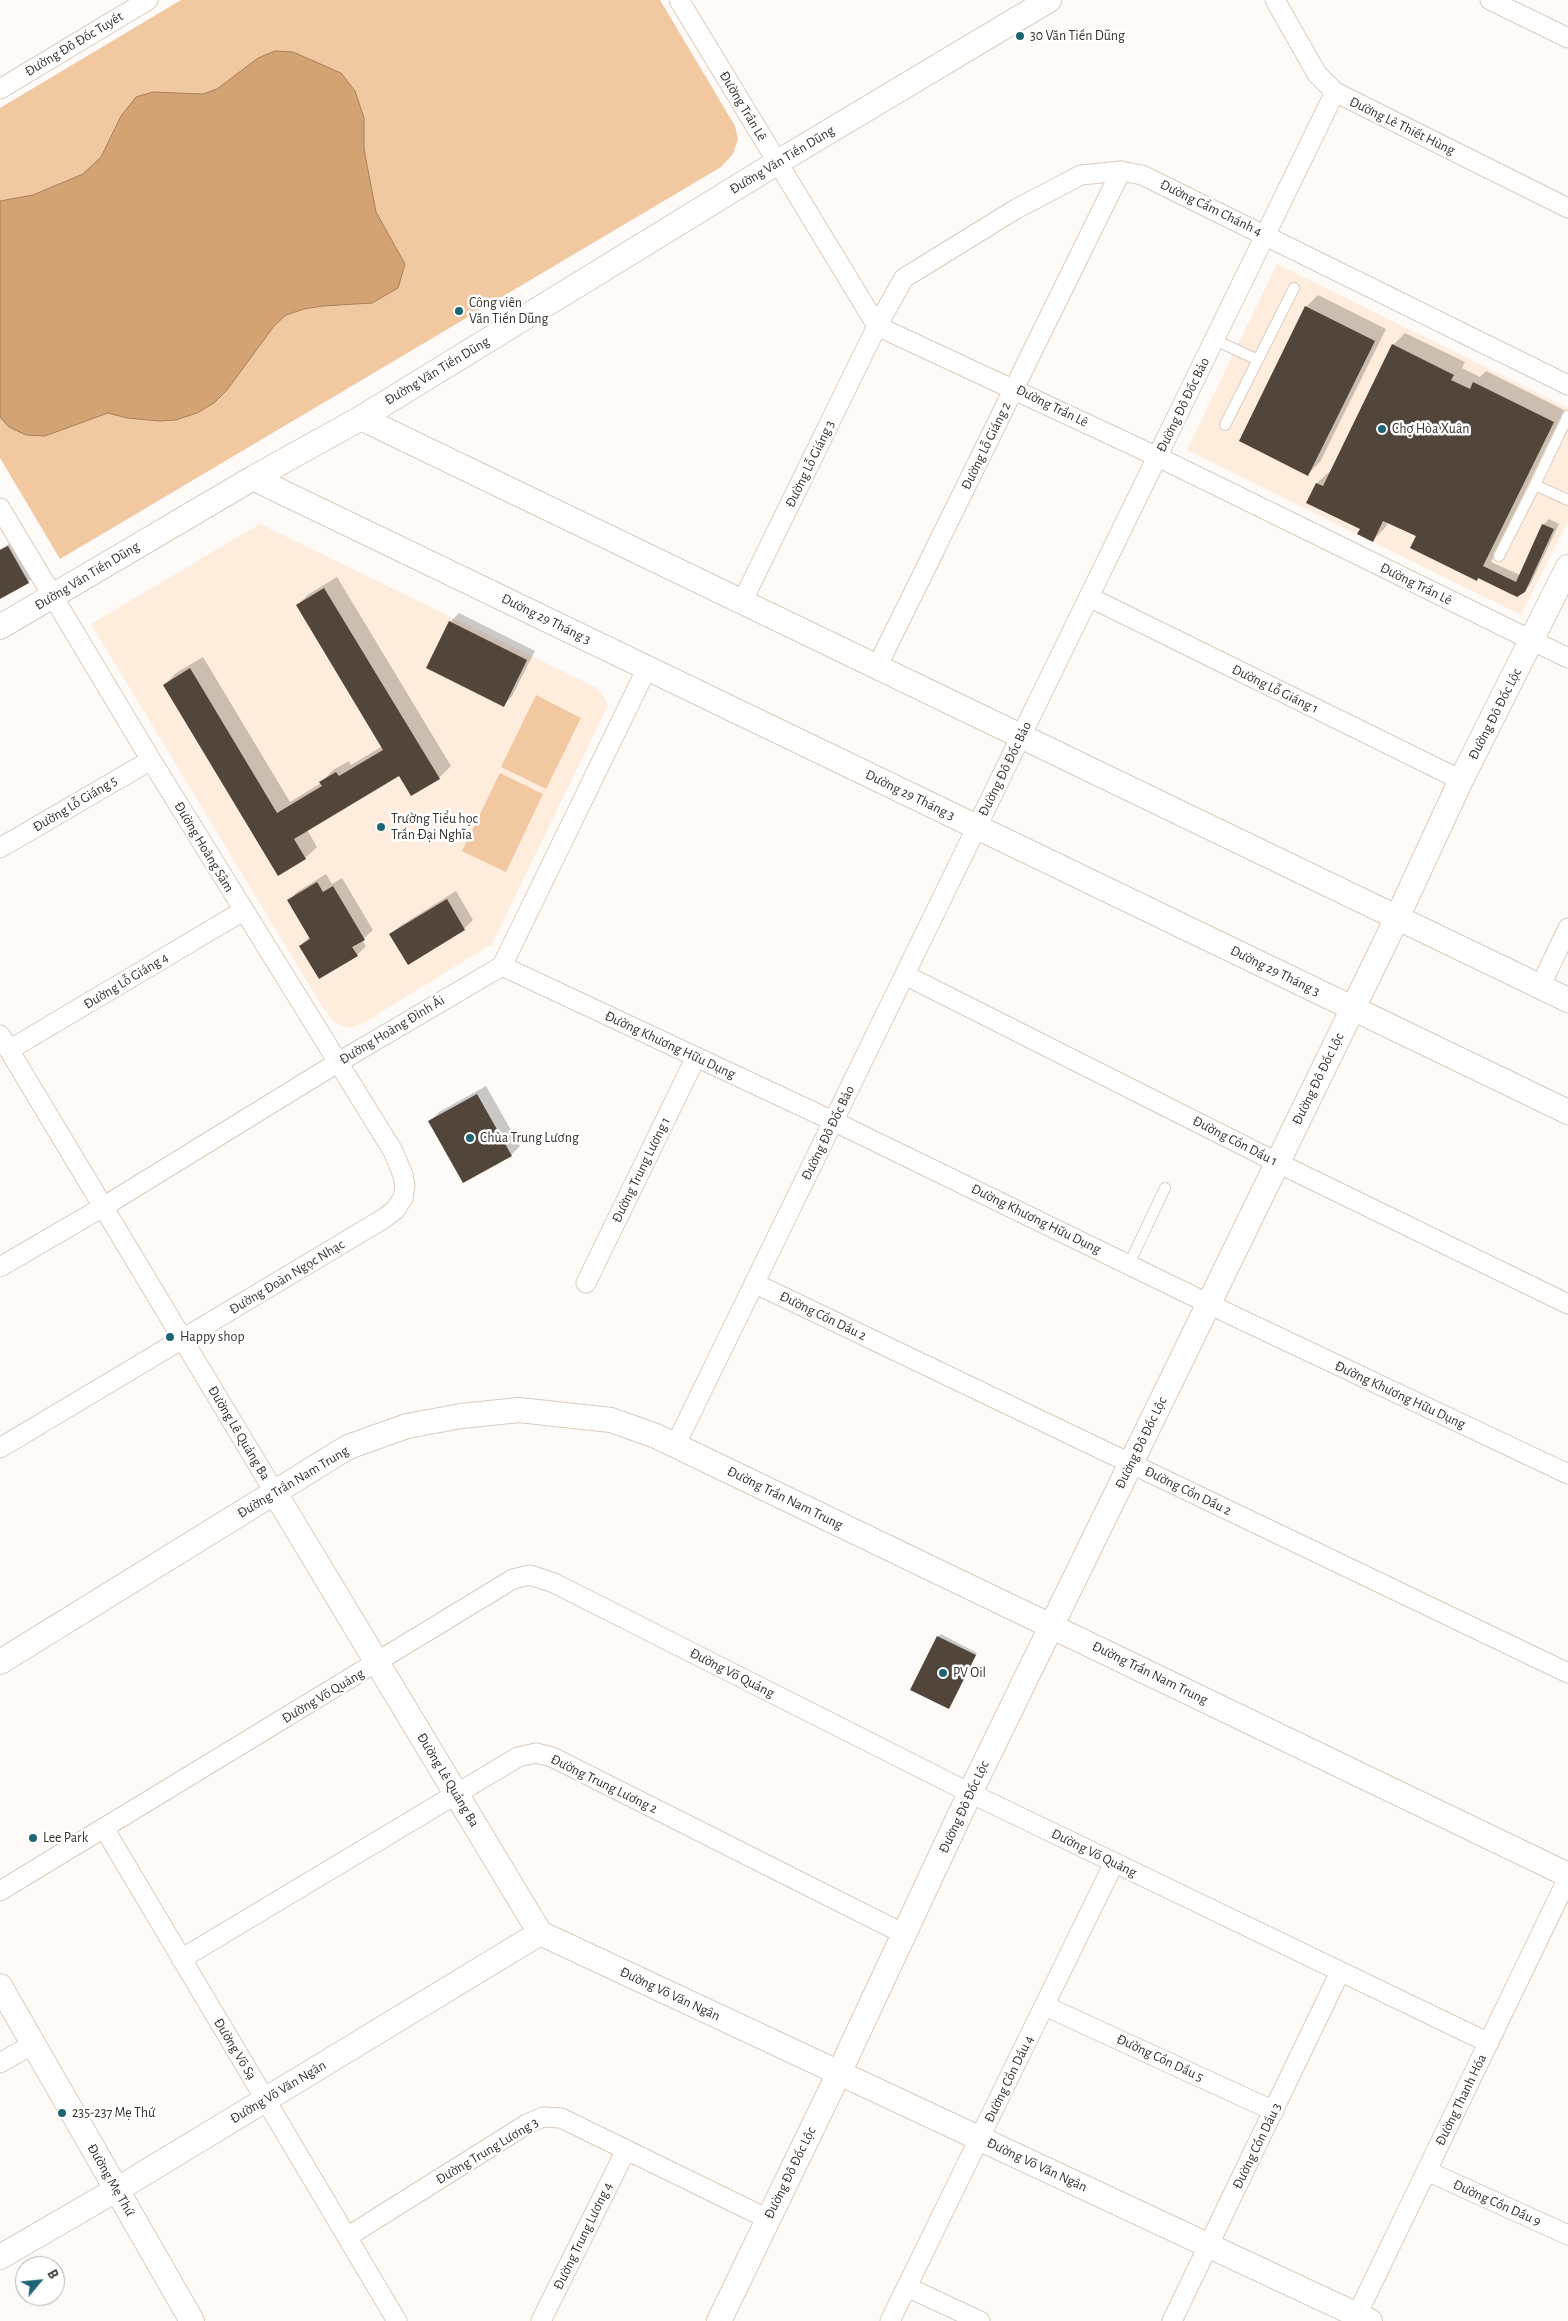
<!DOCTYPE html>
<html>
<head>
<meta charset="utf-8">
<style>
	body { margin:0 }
	#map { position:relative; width:1568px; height:2321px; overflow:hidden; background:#fdfaf7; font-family:"Alegreya Sans",sans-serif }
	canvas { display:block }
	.north { position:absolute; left:15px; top:2256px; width:50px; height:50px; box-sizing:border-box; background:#fff; border:1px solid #b0adab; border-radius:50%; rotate:62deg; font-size:14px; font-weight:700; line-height:20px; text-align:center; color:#39332e }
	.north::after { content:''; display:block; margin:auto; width:18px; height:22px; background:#1e6574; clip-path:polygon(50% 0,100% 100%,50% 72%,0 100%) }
</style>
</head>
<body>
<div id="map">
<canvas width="1568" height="2321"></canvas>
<div class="north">B</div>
</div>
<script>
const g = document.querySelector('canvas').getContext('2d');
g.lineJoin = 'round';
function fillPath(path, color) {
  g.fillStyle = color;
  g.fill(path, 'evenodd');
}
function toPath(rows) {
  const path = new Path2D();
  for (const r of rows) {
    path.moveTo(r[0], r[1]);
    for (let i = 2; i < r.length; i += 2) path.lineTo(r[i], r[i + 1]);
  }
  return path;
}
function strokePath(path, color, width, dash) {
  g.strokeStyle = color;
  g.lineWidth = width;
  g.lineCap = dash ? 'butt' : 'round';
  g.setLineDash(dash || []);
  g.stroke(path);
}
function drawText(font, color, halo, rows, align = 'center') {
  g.font = font + ' "Alegreya Sans",sans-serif';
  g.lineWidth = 5;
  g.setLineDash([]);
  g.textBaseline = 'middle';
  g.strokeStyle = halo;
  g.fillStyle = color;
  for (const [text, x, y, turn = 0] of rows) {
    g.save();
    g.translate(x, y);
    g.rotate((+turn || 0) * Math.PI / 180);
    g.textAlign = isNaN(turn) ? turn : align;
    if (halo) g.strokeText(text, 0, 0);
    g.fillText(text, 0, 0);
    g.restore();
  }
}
const built = toPath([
	[1277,264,1568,408,1568,520,1521,615,1187,450],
	[260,524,595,687,602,694,608,705,492,944,360,1025,347,1028,334,1022,322,1006,91,624]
]);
const green = toPath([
	[181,0,660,0,735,126,738,139,733,154,721,167,60,559,0,458,0,108],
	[536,695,581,718,546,789,501,767],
	[500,773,543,794,506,872,462,851]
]);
const water = toPath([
	[275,51,293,52,341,73,355,91,364,118,364,149,376,212,405,264,398,288,372,303,323,306,304,309,286,315,274,326,227,390,214,403,197,413,176,420,159,421,127,418,108,413,45,436,26,435,9,427,0,417,0,201,33,195,83,174,101,157,121,116,136,97,153,92,203,94,217,89,258,58,275,51]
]);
const shadow = toPath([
	[1318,295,1386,329,1320,462,1308,474,1306,307],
	[1405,333,1465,362,1462,368,1480,377,1486,371,1564,410,1491,562,1520,575,1543,525,1549,519,1559,524,1530,585,1524,591,1388,522,1385,528,1373,540,1317,483,1329,472,1331,473,1393,345],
	[14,541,34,576,28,582,0,598,0,549],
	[337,577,451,766,439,778,399,774,307,830,317,847,305,858,164,685,176,673,203,657,290,802,321,783,333,770,349,761,351,765,383,746,297,605,309,594],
	[459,613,535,651,512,696,504,705,450,622],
	[326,874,332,884,342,878,373,930,362,940,366,946,357,955,300,946,310,936,288,901,297,892],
	[456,891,473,920,464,929,408,963,391,934,400,926],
	[486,1086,520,1146,511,1155,430,1121,439,1112],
	[941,1634,977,1653,949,1708,938,1637]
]);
const building = toPath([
	[1305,306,1375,341,1308,476,1239,441],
	[1392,344,1454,375,1451,380,1470,389,1473,382,1554,422,1483,566,1516,582,1542,524,1554,529,1525,592,1517,597,1478,578,1477,581,1410,548,1416,536,1383,521,1373,542,1357,534,1360,529,1306,503,1316,483,1323,486],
	[8,546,29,583,0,599,0,550],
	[324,588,440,779,411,796,399,776,294,839,306,859,278,876,163,685,190,668,277,813,322,786,319,782,336,772,339,776,383,750,296,605],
	[449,621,527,660,504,707,426,668],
	[317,882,323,892,333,886,365,940,352,947,358,956,319,979,299,946,310,939,287,900],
	[447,899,465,930,408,965,389,934],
	[477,1094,512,1156,463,1183,428,1121],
	[937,1636,976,1655,949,1709,910,1690]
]);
const service = toPath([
	[1215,340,1258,360],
	[1568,416,1535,485,1568,500],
	[1225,425,1294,288],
	[1499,556,1535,485],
	[1129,1264,1165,1188]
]);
const minor = toPath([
	[679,0,877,326,1158,457,1568,658],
	[1275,0,1317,74,1335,92,1568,208],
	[1490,0,1568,38],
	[0,89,148,0],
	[0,508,151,760,393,1151,403,1175,405,1186,403,1198,395,1210,383,1219,0,1448],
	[1089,597,1461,780],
	[742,602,877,326,904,278,1016,209,1081,175,1121,171,1142,175,1568,385],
	[877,667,1121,171],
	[0,848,151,760],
	[502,966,833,1121,1238,1318,1568,1474],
	[905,975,1278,1163,1568,1304],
	[1540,987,1568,928],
	[0,1035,275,1493],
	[9,1050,243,911],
	[0,1267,103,1207,337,1063,502,966,647,668],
	[586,1283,696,1057],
	[754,1283,1568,1673],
	[675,1446,1335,92],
	[104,1828,397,2321],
	[0,1891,513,1579,530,1575,554,1583,970,1793,1489,2043],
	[181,1959,518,1757,536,1753,552,1757,904,1934],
	[1045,2006,1274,2111],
	[0,2063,33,2044],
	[1427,2171,1568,2235],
	[347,2237,527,2124,543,2117,561,2118,768,2219],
	[907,2287,980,2321],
	[541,2321,626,2150],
	[890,2321,1114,1863],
	[1172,2321,1340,1972],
	[1354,2321,1568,1878]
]);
const tertiary = toPath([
	[361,418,1568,1000],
	[253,478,1568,1112],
	[0,627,253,478,361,418,778,162,1049,0],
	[275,1493,540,1933],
	[0,1662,348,1447,407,1426,461,1416,519,1410,611,1420,656,1436,1568,1875],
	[540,1933,1370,2321],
	[0,1986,192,2321],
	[0,2257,133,2180,540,1933],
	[719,2321,839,2073,970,1793,1397,918,1461,780,1568,567]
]);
const markers = [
	[1020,36,5,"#1e6574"],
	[459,311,5,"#1e6574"],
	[1382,429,5,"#1e6574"],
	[381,827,5,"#1e6574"],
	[470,1138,5,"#1e6574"],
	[170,1337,5,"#1e6574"],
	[943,1673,5,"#1e6574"],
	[33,1838,5,"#1e6574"],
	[62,2113,5,"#1e6574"]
];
const poiNames = [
	["30 Văn Tiến Dũng",1030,36],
	["Công viên",469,303],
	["Văn Tiến Dũng",469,319],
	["Chợ Hòa Xuân",1392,429],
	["Trường Tiểu học",391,819],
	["Trần Đại Nghĩa",391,835],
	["Chùa Trung Lương",480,1138],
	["Happy shop",180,1337],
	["PV Oil",953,1673],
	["Lee Park",43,1838],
	["235-237 Mẹ Thứ",72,2113]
];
const streetNames = [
	["Đường Đô Đốc Tuyết",74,44,-31],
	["Đường Trần Lê",743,106,59],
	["Đường Lê Thiết Hùng",1402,126,26],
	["Đường Văn Tiến Dũng",782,160,-31],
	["Đường Cẩm Chánh 4",1211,208,26],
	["Đường Văn Tiến Dũng",437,371,-31],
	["Đường Đô Đốc Bảo",1183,405,-64],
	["Đường Trần Lê",1052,406,26],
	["Đường Lỗ Giáng 2",986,446,-64],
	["Đường Lỗ Giáng 3",810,464,-64],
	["Đường Văn Tiến Dũng",87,576,-31],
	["Đường Trần Lê",1416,584,26],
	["Đường 29 Tháng 3",546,619,26],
	["Đường Lỗ Giáng 1",1275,689,26],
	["Đường Đô Đốc Lộc",1495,714,-63],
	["Đường Đô Đốc Bảo",1005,769,-64],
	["Đường 29 Tháng 3",910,795,26],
	["Đường Lỗ Giáng 5",75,804,-31],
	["Đường Hoàng Sâm",204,847,59],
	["Đường 29 Tháng 3",1275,971,26],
	["Đường Lỗ Giáng 4",126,981,-31],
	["Đường Hoàng Đình Ái",392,1030,-31],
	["Đường Khương Hữu Dụng",670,1045,25],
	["Đường Đô Đốc Lộc",1318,1079,-64],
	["Đường Đô Đốc Bảo",828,1133,-64],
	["Đường Cồn Dầu 1",1235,1141,27],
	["Đường Trung Lương 1",641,1170,-64],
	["Đường Khương Hữu Dụng",1036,1219,26],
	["Đường Đoàn Ngọc Nhạc",287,1277,-31],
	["Đường Cồn Dầu 2",823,1316,26],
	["Đường Khương Hữu Dụng",1400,1395,25],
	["Đường Lê Quảng Ba",239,1433,59],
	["Đường Đô Đốc Lộc",1141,1443,-64],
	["Đường Trần Nam Trung",293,1482,-31],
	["Đường Cồn Dầu 2",1188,1491,26],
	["Đường Trần Nam Trung",785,1498,26],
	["Đường Võ Quảng",732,1673,27],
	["Đường Trần Nam Trung",1150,1673,26],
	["Đường Võ Quảng",323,1696,-31],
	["Đường Lê Quảng Ba",448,1780,59],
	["Đường Trung Lương 2",604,1784,26],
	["Đường Đô Đốc Lộc",964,1807,-65],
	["Đường Võ Quảng",1094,1853,26],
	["Đường Võ Văn Ngân",670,1994,25],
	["Đường Võ Sạ",235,2049,59],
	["Đường Cồn Dầu 5",1160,2058,25],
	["Đường Cồn Dầu 4",1009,2079,-64],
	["Đường Võ Văn Ngân",278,2092,-31],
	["Đường Thanh Hóa",1461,2100,-64],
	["Đường Cồn Dầu 3",1257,2146,-64],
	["Đường Trung Lương 3",487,2151,-31],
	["Đường Võ Văn Ngân",1037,2165,25],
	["Đường Đô Đốc Lộc",790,2173,-64],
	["Đường Mẹ Thứ",111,2180,60],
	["Đường Cồn Dầu 9",1497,2203,24],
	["Đường Trung Lương 4",583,2236,-64]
];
fillPath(built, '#feeddd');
fillPath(green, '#f2c8a1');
fillPath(water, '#d4a373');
strokePath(water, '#a6815e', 1);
fillPath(shadow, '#0003');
fillPath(building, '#52463b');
strokePath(service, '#dbccbe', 12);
strokePath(minor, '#dbccbe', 21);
strokePath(tertiary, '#dbccbe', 26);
strokePath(service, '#fff', 10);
strokePath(minor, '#fff', 19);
strokePath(tertiary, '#fff', 24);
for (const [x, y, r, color] of markers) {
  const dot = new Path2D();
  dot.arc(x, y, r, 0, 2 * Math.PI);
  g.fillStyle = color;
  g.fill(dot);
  strokePath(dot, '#fff', 2);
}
drawText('14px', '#39332e', '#fff', poiNames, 'left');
drawText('14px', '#39332e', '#fff', streetNames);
</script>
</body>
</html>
